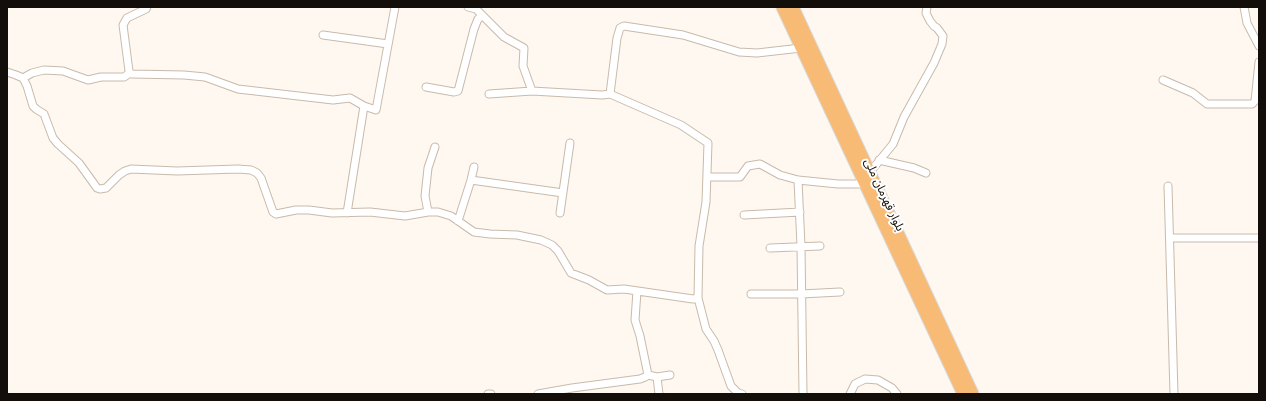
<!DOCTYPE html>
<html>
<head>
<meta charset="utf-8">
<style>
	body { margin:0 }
	#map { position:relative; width:1266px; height:401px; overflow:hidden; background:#fef8f1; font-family:"Fira Sans",sans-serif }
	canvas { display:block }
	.frame { position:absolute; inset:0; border:8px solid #130e09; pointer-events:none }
</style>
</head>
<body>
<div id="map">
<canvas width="1266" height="401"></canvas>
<div class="frame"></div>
</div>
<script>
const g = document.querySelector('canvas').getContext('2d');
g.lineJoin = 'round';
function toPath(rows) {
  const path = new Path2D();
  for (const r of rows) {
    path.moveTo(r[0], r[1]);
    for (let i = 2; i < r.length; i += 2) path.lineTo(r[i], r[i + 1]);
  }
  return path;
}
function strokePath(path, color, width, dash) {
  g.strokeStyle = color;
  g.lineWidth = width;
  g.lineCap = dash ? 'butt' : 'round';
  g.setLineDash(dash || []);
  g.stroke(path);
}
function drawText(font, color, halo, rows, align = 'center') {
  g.font = font + ' "Fira Sans","Noto Sans Arabic",sans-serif';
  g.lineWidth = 4;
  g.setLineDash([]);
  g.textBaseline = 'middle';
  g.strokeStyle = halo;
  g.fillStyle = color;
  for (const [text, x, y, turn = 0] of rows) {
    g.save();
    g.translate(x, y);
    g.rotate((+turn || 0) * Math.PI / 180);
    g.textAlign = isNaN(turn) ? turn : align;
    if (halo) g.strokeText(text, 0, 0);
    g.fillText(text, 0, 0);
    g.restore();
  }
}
const minor = toPath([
	[468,7,476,9,504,37,524,48,523,66,532,91],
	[1244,7,1247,23,1259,46],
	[323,35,388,44],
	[7,72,16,75,23,78,27,86,33,106,36,109,44,114,53,138,58,144,79,163,97,188,100,189,106,188,119,175,125,171,131,169,177,171,238,169,251,170,257,173,261,178,273,212,276,214,296,210,309,210,332,213,370,212,405,216,428,212,438,212,451,216,474,232,490,234,517,235,541,240,552,245,558,251,571,273,589,280,607,290,624,289,693,299,698,298,706,329,714,341,718,350,731,386,738,393,742,394],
	[130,73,132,74,184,75,205,77,238,89,333,100,350,98,364,106,376,110,395,7],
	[23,78,32,73,44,70,63,71,88,80,101,77,124,77,130,73,129,71,123,25,127,18,146,9,147,7],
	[1163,80,1193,93,1207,104,1252,104,1255,101,1259,62],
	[426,87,454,92,458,91,474,29,478,19,482,16],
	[489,94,532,91,602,95,610,94,681,125,708,143,706,202,699,246,698,298],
	[610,94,617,38,620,28,624,26,683,35,739,52,757,53,801,48],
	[879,160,914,168,926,173],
	[870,172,893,144,904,117,934,63,942,44,943,36,937,28,934,26,930,21,926,13,927,7],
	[707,177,740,177,748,166,760,164,780,175,798,180,838,184,865,184],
	[471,180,563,193],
	[798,180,801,246,803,394],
	[1168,186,1174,394],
	[428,212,425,196,428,168,435,147],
	[347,213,364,106],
	[560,213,570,143],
	[744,215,800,212],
	[458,221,471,180,474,167],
	[1170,238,1259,238],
	[770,248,820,246],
	[637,291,635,320,640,336,648,375,657,377,659,394],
	[751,294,801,294,840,292],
	[657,377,670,375],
	[488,394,491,394],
	[538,394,572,388,640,379,645,377,648,375],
	[850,394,855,384,865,379,878,380,892,388,897,394]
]);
const highway = toPath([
	[782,7,963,394],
	[793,7,973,394]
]);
const streetNames = [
	["بلوار قهرمان ملی",884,195,65]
];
strokePath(minor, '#c9baab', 9);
strokePath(highway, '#d9d8d8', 13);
strokePath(minor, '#fff', 7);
strokePath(highway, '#f8bb76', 11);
drawText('12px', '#130e09', '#fff', streetNames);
</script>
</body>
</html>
